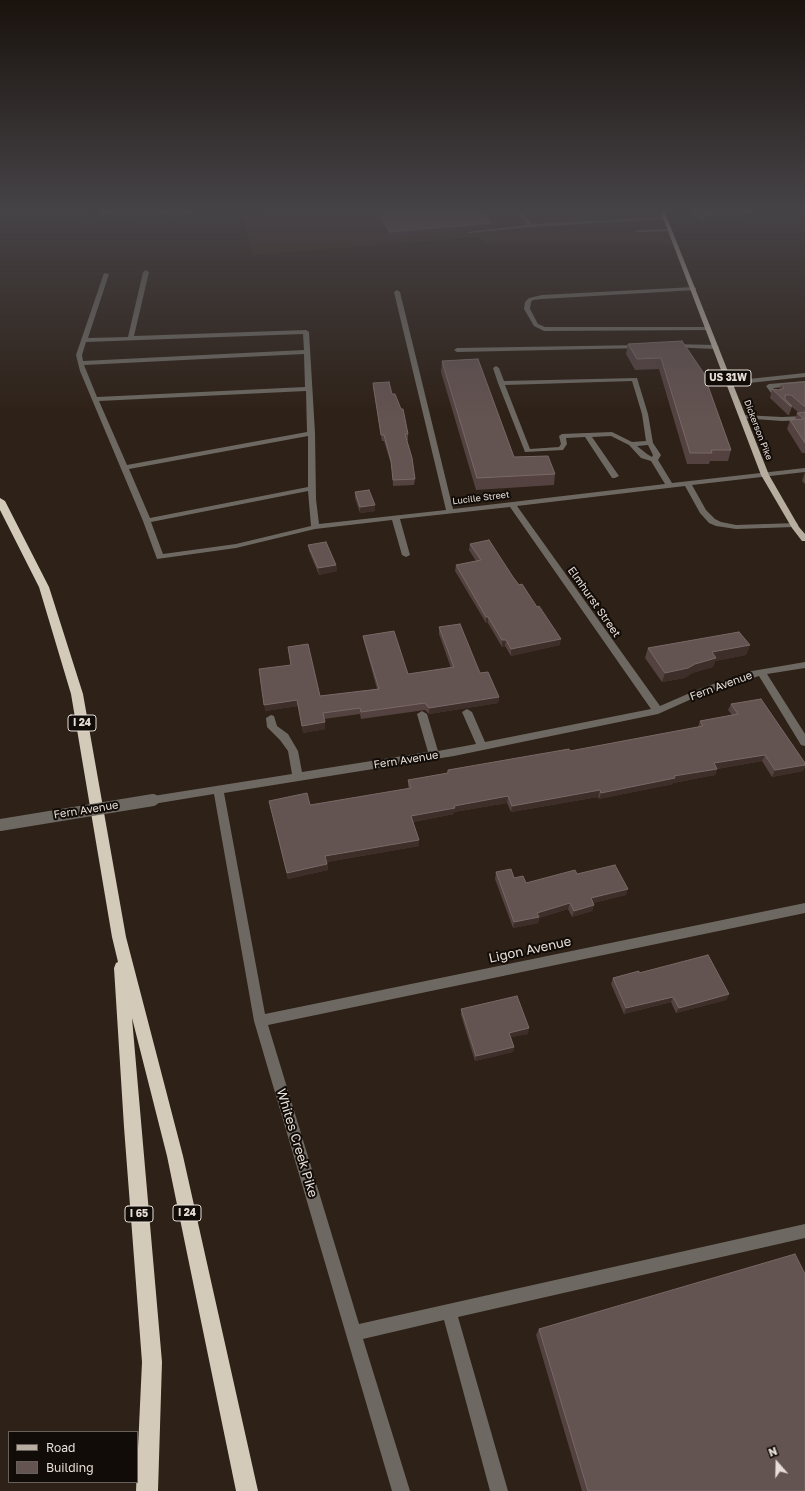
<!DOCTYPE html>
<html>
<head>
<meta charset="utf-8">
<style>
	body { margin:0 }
	#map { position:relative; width:805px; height:1491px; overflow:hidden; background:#2e2117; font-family:"Golos Text",sans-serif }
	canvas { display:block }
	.legend { position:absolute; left:8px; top:1431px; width:130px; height:52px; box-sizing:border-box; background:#120c08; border:1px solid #67605b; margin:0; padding:5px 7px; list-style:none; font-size:12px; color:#e7ded8 }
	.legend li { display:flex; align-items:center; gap:8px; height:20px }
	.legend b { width:20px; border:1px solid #67605b }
	.north { position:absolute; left:757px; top:1443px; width:40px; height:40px; -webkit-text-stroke:3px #120c08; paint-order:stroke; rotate:340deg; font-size:11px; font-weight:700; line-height:16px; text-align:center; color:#e7ded8 }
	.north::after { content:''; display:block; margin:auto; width:14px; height:18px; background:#e7ded8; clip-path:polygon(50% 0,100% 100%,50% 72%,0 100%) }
</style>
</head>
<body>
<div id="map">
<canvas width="805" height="1491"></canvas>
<ul class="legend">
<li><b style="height:5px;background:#b7aea0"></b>Road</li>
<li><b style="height:11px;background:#635351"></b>Building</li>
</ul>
<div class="north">N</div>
</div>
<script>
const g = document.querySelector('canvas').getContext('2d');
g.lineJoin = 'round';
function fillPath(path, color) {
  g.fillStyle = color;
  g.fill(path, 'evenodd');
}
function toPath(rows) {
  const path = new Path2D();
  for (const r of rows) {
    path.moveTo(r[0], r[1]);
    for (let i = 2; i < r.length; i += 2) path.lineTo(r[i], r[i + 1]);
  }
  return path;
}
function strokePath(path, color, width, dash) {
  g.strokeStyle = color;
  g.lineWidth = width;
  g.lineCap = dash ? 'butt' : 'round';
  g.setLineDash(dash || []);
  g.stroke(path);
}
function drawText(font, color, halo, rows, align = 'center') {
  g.font = font + ' "Golos Text",sans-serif';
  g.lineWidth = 4;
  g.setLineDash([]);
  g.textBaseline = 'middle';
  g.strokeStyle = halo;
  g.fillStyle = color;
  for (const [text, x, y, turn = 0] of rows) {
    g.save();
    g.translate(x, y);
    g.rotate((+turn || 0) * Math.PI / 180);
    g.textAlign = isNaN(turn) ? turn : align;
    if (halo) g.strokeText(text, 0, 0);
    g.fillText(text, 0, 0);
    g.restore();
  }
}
const built = toPath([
	[0,210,98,210,78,217,45,220,0,216],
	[289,210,661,210,676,245,484,244,479,237,253,255,242,214]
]);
const minor = toPath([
	[24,210,29,210,31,214,27,215,24,210],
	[487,210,508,210,506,211,487,210],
	[515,210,520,210,532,224,665,217,667,218,665,219,531,227,469,233,467,232,527,225,515,210],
	[712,210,723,212,756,210,757,212,755,213,723,214,712,210],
	[672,229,670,231,637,232,635,231,637,230,672,229],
	[146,270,149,272,134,336,306,330,309,332,315,433,316,499,319,524,446,510,394,292,397,290,400,292,453,509,665,484,651,461,641,458,629,445,611,436,592,437,619,476,615,478,612,478,585,437,566,438,567,444,563,450,525,452,498,383,493,368,496,366,499,368,504,381,637,378,648,414,653,443,661,455,658,460,672,483,805,468,805,472,692,485,706,510,715,519,721,522,736,525,797,523,798,525,794,527,736,529,716,526,709,523,700,513,685,486,517,506,660,706,699,689,752,671,805,662,805,668,767,674,805,734,805,746,801,745,759,676,705,693,658,714,454,756,224,793,265,1014,805,903,805,913,268,1025,359,1324,805,1224,805,1238,458,1317,508,1491,490,1491,444,1320,363,1339,410,1491,392,1491,254,1021,214,794,153,804,149,803,148,800,149,797,153,796,292,774,288,751,280,740,267,727,266,718,271,715,274,716,277,726,288,734,298,751,302,772,428,752,417,714,422,711,427,714,438,751,476,744,462,712,467,709,472,712,485,742,651,709,510,507,400,519,410,555,406,557,402,555,392,520,315,529,236,548,157,559,143,521,80,371,76,355,104,273,109,274,88,338,128,337,143,272,146,270],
	[303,334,304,350,83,361,82,355,86,342,303,334],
	[304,354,305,387,97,397,84,365,304,354],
	[632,381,642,414,646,441,632,442,612,432,562,434,559,436,561,444,559,447,530,449,505,385,632,381],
	[306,391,307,432,127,465,99,401,306,391],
	[308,436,308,487,150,518,129,469,308,436],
	[648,445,653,455,652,457,647,454,637,446,648,445],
	[308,491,311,526,236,544,163,554,151,522,308,491],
	[694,287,696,288,696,290,542,299,533,300,531,302,530,309,538,324,545,327,709,327,711,328,711,330,544,331,534,326,524,309,525,302,529,298,542,295,694,287],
	[671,344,716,345,719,347,716,349,669,347,669,345,671,344],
	[643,345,643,347,641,348,457,352,454,350,457,348,643,345],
	[805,373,805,377,730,385,727,383,730,381,805,373],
	[805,381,805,385,773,388,779,396,776,398,774,397,766,386,769,384,805,381],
	[743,415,782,417,805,416,805,420,782,421,741,418,740,417,743,415]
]);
const major = toPath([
	[660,210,664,210,769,475,799,527,805,534,805,541,802,541,792,528,761,475,660,210]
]);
const highway = toPath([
	[0,498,5,501,49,587,83,694,126,937,183,1156,258,1491,236,1491,167,1156,132,1018,162,1362,158,1491,136,1491,142,1362,124,1127,114,968,116,963,118,962,112,937,71,694,39,587,0,510,0,498]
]);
const minorBridge = toPath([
	[0,825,153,800]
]);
const wall = toPath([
	[101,210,203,210,187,215,183,213,171,217,164,214,99,219,98,212],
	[375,210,482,210,492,228,390,236],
	[688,210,743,210,744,211,742,217,702,221],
	[682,341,731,450,728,461,710,461,709,464,687,464,659,369,635,370,626,354,628,344],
	[442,361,514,457,555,474,554,485,476,490,441,372],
	[805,382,805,453,802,453,787,429,790,420,795,420,797,413,799,413,792,407,789,415,788,415,770,398,772,389,779,390,781,384],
	[373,383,392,394,408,434,408,440,407,440,415,479,414,485,393,486,392,467,384,441,382,441,373,388],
	[805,472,805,484,802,481],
	[355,492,375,511,360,513,355,498],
	[470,544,513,577,560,645,511,656,505,646,502,647,488,623,486,623,455,571,456,565,476,561,469,550],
	[308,545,336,565,337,571,319,575,309,551],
	[439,627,480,673,499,697,498,703,429,714,425,710,361,719,360,714,324,719,325,729,303,733,298,706,265,711,291,665,288,647,320,696,377,689,364,642,363,636,408,674,451,668,439,634],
	[750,645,746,655,715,661,713,667,692,673,685,678,662,682,645,658,648,648],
	[731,704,805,763,805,767,803,771,772,777,762,761,717,769,715,775,673,783,673,784,599,799,598,797,511,812,507,803,454,812,454,814,413,822,419,846,327,862,328,870,288,879,269,801,310,805,409,789,408,786,408,780,447,773,448,770,570,751,698,727,700,721,732,715,728,710],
	[496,872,514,878,526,883,626,895,593,903,594,905,592,911,572,917,568,909,539,918,538,923,513,928,495,879],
	[639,973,729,994,726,1000,676,1013,671,1002,624,1014,611,984,613,978],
	[461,1009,528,1034,511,1037,514,1047,513,1052,475,1061,461,1015],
	[539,1329,805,1491,582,1491,536,1335]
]);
const shadedWall = toPath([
	[150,210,163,210,164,214,99,219,98,214],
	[177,210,183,210,183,213,171,217,170,212],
	[186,210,203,210,187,215],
	[744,211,742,217,702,221,704,215],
	[492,223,492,228,390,236,390,232],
	[375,505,375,511,360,513,360,507],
	[336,565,337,571,319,575,318,568],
	[486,617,488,617,488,623,486,623],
	[561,639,560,645,511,656,511,649],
	[502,640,506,640,505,646,502,647],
	[750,645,746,655,715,661,713,667,692,673,685,678,662,682,665,673,695,664,712,652],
	[499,697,498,703,429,714,429,708],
	[297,700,298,706,265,711,264,705],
	[325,722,325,729,303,733,302,726],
	[765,755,762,761,717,769,715,775,673,783,673,784,599,799,601,793,674,776,714,763],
	[805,765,805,767,803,771,772,777,775,770],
	[600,790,598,797,511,812,512,806],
	[508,796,507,803,454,812,454,814,411,822,411,816,454,806],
	[419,840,419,846,326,862,325,856],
	[327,864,328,870,288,879,287,873],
	[628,889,626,895,589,904,591,898],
	[570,903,568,909,539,918,538,923,513,928,514,922,537,913],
	[594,905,592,911,572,917,574,911],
	[729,994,726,1000,676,1013,679,1008],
	[673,997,671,1002,624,1014,626,1008],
	[529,1028,528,1034,508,1038,509,1033],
	[514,1047,513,1052,475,1061,476,1056]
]);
const building = toPath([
	[101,210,150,210,98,214,98,212,101,210],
	[166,210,177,210,170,212,166,210],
	[377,210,482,210,492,223,390,232,377,210],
	[698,210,743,210,744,211,704,215,698,210],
	[682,341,703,372,731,450,711,450,712,453,690,453,661,358,637,359,628,344,682,341],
	[478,359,514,457,548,456,555,474,477,478,442,361,478,359],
	[389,382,392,394,395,394,401,409,403,409,408,434,405,434,412,458,415,479,393,480,391,461,384,435,381,435,373,383,389,382],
	[805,382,805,406,804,406,791,395,785,395,785,399,792,406,790,406,772,389,780,390,784,388,781,384,805,382],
	[805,412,805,443,790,420,804,419,797,413,805,412],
	[369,490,375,505,360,507,355,492,369,490],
	[489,540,513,577,519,585,522,584,537,607,539,606,561,639,511,649,506,640,502,640,488,617,486,617,456,565,481,560,470,544,489,540],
	[326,542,336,565,318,568,308,545,326,542],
	[460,624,480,673,488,672,499,697,429,708,425,703,361,712,360,708,323,713,325,722,302,726,297,700,264,705,259,669,291,665,288,647,308,644,320,696,379,689,363,636,394,631,408,674,454,667,439,627,460,624],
	[739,632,750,645,712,652,716,658,695,664,688,668,665,673,648,648,739,632],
	[761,699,805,763,805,765,775,770,765,755,714,763,717,769,674,776,675,778,601,793,600,790,512,806,508,796,454,806,455,808,411,816,419,840,325,856,327,864,287,873,269,801,307,793,310,805,411,788,408,780,448,773,448,770,569,749,570,751,703,726,700,721,738,714,731,704,761,699],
	[615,865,628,889,591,898,594,905,574,911,570,903,537,913,539,917,514,922,496,872,511,869,514,878,523,876,526,883,575,870,577,874,615,865],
	[708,955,729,994,679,1008,673,997,626,1008,613,978,639,971,639,973,708,955],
	[517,996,529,1028,509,1033,514,1047,476,1056,461,1009,517,996],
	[795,1254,805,1274,805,1491,588,1491,539,1329,795,1254]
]);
const farStreetnames = [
	["Dickerson Pike",758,430,69],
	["Lucille Street",481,498,-7]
];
const shields = [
	[728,378,46],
	[82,723,28],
	[187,1213,28],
	[139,1214,28]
];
const shieldNames = [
	["US 31W",728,378],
	["I 24",82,723],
	["I 24",187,1213],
	["I 65",139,1214]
];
const streetNames = [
	["Elmhurst Street",594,602,55],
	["Fern Avenue",721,686,-20],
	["Fern Avenue",406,760,-9],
	["Fern Avenue",86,810,-9]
];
const nearStreetnames = [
	["Ligon Avenue",530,950,-12],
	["Whites Creek Pike",297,1143,73]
];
fillPath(built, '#3b281b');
fillPath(minor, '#6d6962');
fillPath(major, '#b7aea0');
fillPath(highway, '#d4cab9');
strokePath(minorBridge, '#6d6962', 12);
fillPath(wall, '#534240');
fillPath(shadedWall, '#3e2e29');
fillPath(building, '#635351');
strokePath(building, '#786866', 1);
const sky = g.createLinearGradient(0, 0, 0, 419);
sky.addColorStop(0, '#19120d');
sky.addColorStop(0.5, '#464347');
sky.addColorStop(1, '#46434700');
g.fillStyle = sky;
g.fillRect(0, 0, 805, 419);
drawText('9px', '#e7ded8', '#120c08', farStreetnames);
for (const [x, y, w] of shields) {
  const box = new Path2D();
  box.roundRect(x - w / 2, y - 8, w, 16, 3);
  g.fillStyle = '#120c08';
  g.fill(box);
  strokePath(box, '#e7ded8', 1);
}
drawText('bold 10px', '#e7ded8', null, shieldNames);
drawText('11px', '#e7ded8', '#120c08', streetNames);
drawText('13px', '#e7ded8', '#120c08', nearStreetnames);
</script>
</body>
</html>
